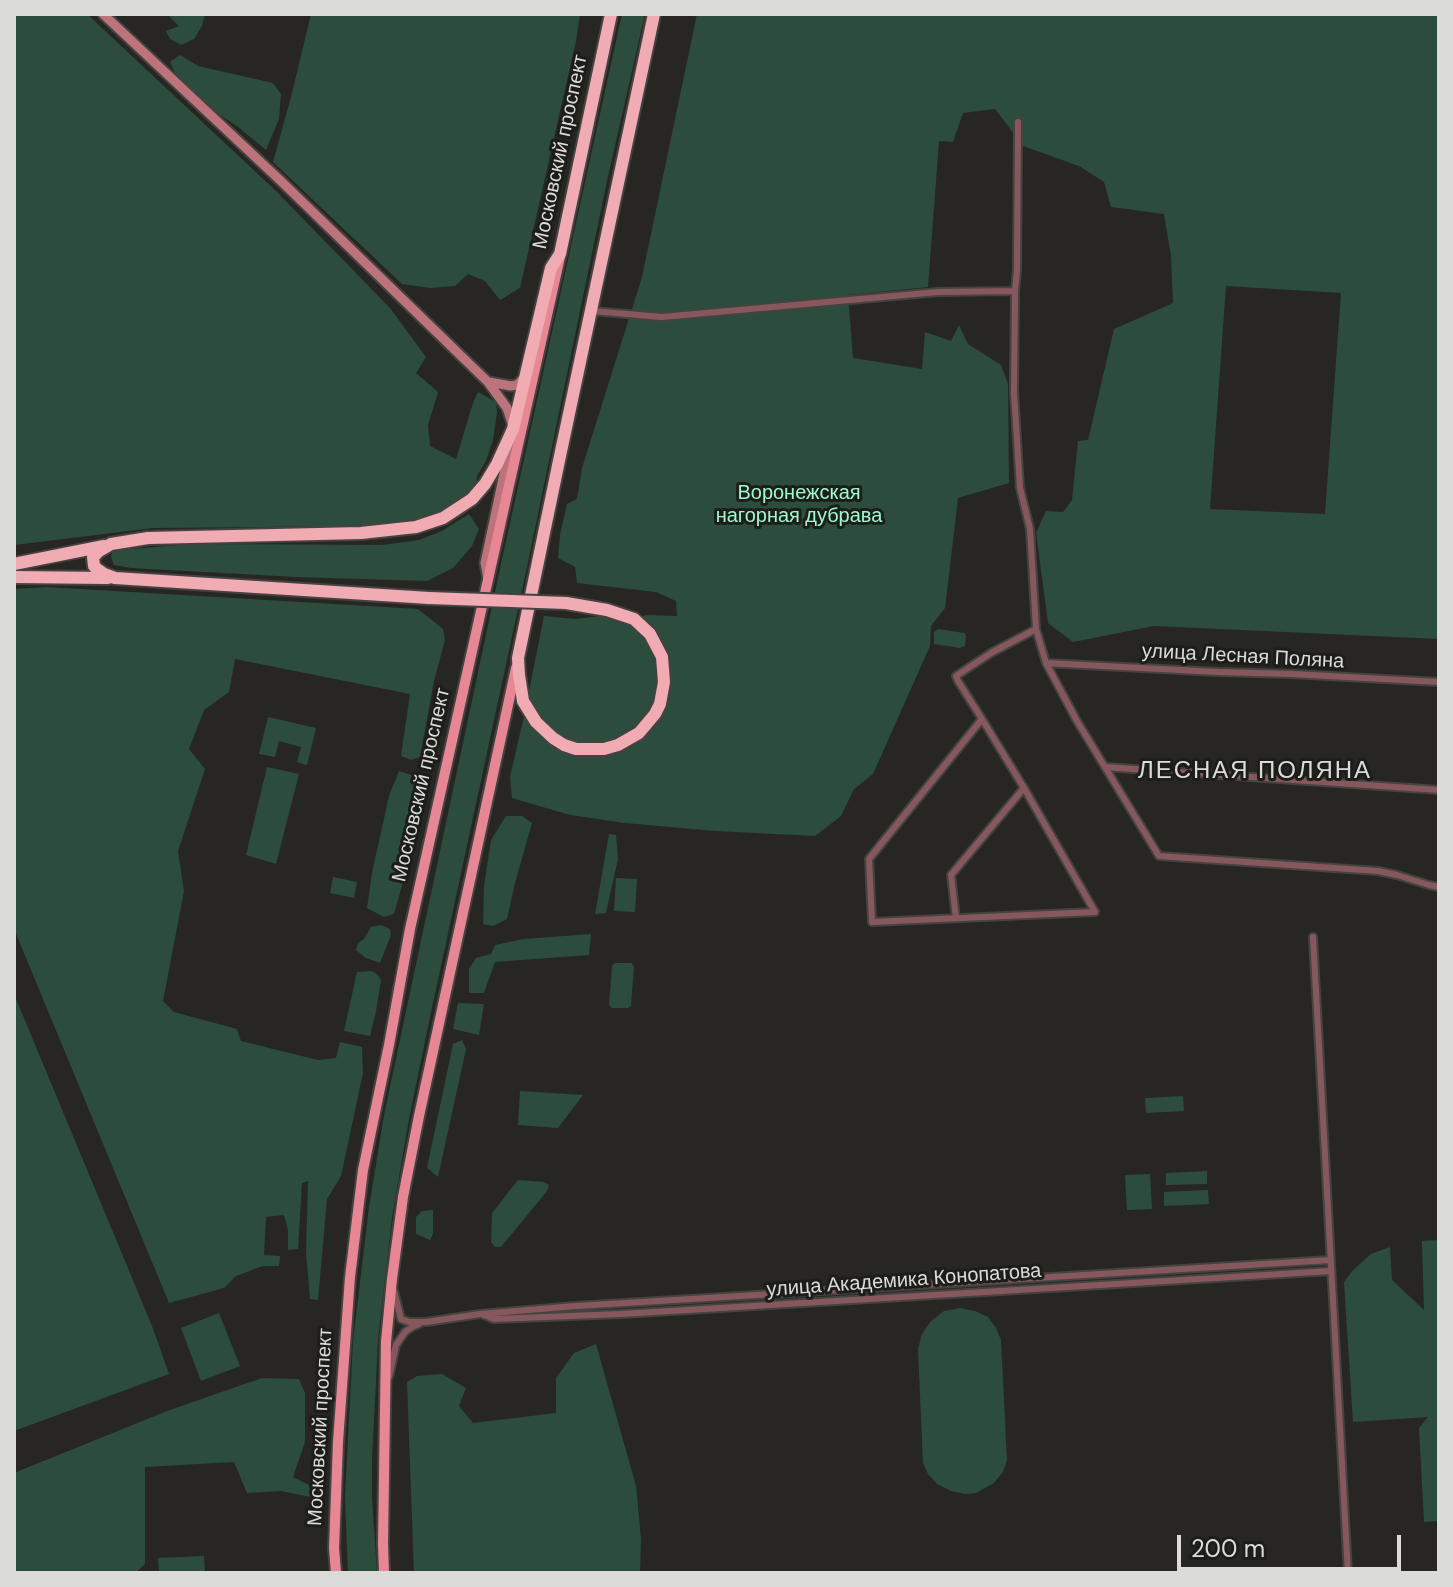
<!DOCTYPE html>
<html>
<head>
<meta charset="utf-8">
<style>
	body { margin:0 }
	#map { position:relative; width:1453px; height:1587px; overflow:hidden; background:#272623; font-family:"DM Sans",sans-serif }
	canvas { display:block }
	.frame { position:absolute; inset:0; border:16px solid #dbdbd9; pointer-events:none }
	.scale { position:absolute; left:1177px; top:1535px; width:224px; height:36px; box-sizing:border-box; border:4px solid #dbdbd9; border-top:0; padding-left:10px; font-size:24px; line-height:28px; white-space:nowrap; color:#dbdbd9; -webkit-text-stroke:6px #1d1d1a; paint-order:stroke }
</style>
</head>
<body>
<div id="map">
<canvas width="1453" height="1587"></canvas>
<div class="frame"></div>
<div class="scale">200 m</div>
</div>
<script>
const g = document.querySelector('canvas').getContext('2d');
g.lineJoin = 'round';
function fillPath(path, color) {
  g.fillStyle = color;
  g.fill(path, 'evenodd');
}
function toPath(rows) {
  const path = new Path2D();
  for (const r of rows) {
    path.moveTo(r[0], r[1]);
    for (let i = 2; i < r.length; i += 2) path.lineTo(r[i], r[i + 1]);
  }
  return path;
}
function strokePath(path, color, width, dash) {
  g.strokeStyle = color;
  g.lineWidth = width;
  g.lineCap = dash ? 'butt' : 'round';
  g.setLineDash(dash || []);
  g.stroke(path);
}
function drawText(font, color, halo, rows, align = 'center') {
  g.font = font + ' "DM Sans",sans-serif';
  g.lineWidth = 6;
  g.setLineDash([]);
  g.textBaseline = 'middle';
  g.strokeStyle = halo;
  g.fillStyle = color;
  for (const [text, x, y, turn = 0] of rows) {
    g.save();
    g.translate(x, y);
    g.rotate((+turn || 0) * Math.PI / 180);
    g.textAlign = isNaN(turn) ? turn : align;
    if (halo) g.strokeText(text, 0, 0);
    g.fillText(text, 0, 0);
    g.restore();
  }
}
const green = toPath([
	[14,14,87,14,276,191,390,308,426,357,416,373,438,392,428,425,430,446,456,459,473,403,478,392,496,402,497,413,493,440,486,461,477,476,476,486,447,509,419,520,369,526,153,528,14,545],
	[167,14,205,14,202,26,194,39,181,45,170,39,166,31,179,26],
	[311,14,580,14,576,41,520,288,500,300,485,281,468,274,455,286,430,288,402,284,273,162,291,97],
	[622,14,645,14,607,181,527,567,430,1017,409,1119,392,1218,378,1340,372,1459,372,1498,377,1573,348,1573,345,1497,353,1341,369,1207,384,1115,501,564],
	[697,14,1439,14,1439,639,1154,626,1073,642,1048,623,1036,533,1046,511,1063,512,1072,500,1078,441,1088,440,1114,329,1173,303,1171,256,1164,214,1111,207,1104,182,1079,166,1023,146,995,109,963,113,953,142,939,141,928,287,848,295,853,358,922,369,925,332,951,341,959,325,968,344,1001,365,1008,384,1009,483,958,498,945,608,931,626,930,646,873,774,854,789,841,816,815,836,715,831,625,823,570,815,512,798,510,777,524,716,544,616,575,619,601,616,626,624,646,615,677,616,676,601,656,592,577,583,575,567,558,558,560,535,567,504,577,499,582,468,642,277],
	[1226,286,1341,293,1325,514,1210,509],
	[180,55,198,66,273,83,281,94,279,119,266,150,237,126,211,109,178,79,170,62],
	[469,514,479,529,472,546,453,568,427,581,296,577,131,568,114,565,111,557,112,552,120,550,192,544,382,545,419,540,442,531],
	[47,587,418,609,443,629,445,640,434,681,420,757,411,760,401,756,410,694,235,659,229,692,204,710,189,749,205,769,178,851,184,891,163,1001,174,1012,237,1029,241,1041,318,1060,336,1058,340,1042,362,1047,363,1073,341,1176,327,1199,318,1300,310,1299,306,1252,308,1181,302,1183,298,1249,288,1250,288,1230,284,1215,266,1217,264,1255,280,1256,279,1266,263,1266,236,1276,224,1288,169,1303,14,929,14,589],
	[938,629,964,633,966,635,965,646,960,648,934,644,934,632],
	[268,717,316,728,307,765,297,762,301,747,279,741,275,757,259,754],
	[267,767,299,774,276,864,246,855],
	[399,771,423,779,415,840,394,914,384,917,367,908,372,873,389,796],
	[506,816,522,816,532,823,515,883,507,919,493,926,483,924,484,886,491,840],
	[609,834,616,835,618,859,606,913,595,914],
	[333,877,357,882,354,898,330,893],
	[616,878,637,879,635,912,614,911],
	[381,925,390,929,391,935,380,963,366,958,356,950,358,943,364,939,371,927],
	[591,934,589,955,495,962,484,993,469,993,469,969,476,958,491,954,495,945,524,939],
	[615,963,631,963,634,966,631,1006,628,1008,612,1008,609,1005,612,966],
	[371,971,377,974,381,980,376,1011,370,1036,344,1031,357,972],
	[14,994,152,1326,169,1374,14,1431],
	[458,1003,484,1004,479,1035,453,1029],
	[462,1040,466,1049,438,1177,427,1168,453,1044],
	[520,1091,583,1095,558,1128,518,1125],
	[1183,1096,1184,1111,1146,1113,1145,1098],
	[1207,1171,1207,1184,1166,1185,1166,1173],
	[1150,1174,1152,1209,1127,1210,1125,1175],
	[518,1180,544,1182,549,1185,547,1191,501,1247,495,1247,491,1242,492,1213],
	[1208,1190,1209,1204,1164,1206,1164,1192],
	[433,1210,433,1234,430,1240,416,1234,416,1217,422,1211],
	[1439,1240,1439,1521,1424,1522,1419,1428,1428,1417,1353,1422,1344,1282,1353,1270,1371,1254,1390,1247,1392,1280,1424,1310,1422,1241],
	[960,1308,975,1311,988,1317,996,1328,1001,1340,1007,1460,1003,1472,994,1483,976,1493,965,1494,951,1491,937,1484,928,1474,923,1463,918,1349,922,1334,931,1321,944,1311],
	[219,1313,240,1366,201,1381,181,1328],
	[596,1344,636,1486,641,1539,640,1573,414,1573,407,1382,417,1376,442,1374,466,1388,459,1406,473,1423,556,1413,556,1378,574,1353],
	[262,1378,299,1379,305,1393,305,1442,293,1477,309,1485,311,1497,281,1491,247,1493,234,1462,145,1467,145,1564,135,1573,14,1573,14,1473,167,1411],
	[204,1556,205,1573,159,1573,158,1558]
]);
const street = toPath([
	[1018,122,1017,270,1015,291,1014,392,1020,488,1030,529,1036,629,1046,663,1077,721,1159,856,1378,871,1397,875,1429,885,1439,887],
	[592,311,662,317,938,292,1015,291],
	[1046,663,1218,672,1292,674,1439,682],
	[982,719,869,859,872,922,1095,912,1024,788,982,719,958,681,956,676,991,653,1036,629],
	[1105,767,1439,790],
	[956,918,951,875,1024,788],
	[1313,937,1348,1573],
	[394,1291,401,1319,409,1322,426,1322,480,1314,576,1306,1330,1260],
	[484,1315,494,1319,621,1314,1331,1271],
	[389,1377,396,1345,405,1332,412,1327,419,1324]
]);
const secondary = toPath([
	[103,14,283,183,488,382,507,408,513,426],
	[489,382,511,386,517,385,525,377],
	[488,579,485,563,511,441]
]);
const primary = toPath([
	[336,1573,334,1548,338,1442,350,1277,363,1170,389,1045,410,929,560,257],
	[384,1573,383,1544,386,1342,392,1279,403,1197,419,1116,516,668]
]);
const highway = toPath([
	[14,564,104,546],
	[14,577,108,578],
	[429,598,115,578,104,574,97,569,94,566,93,557,99,551,111,544,148,538,361,533,416,527,443,518,472,499,485,484,497,464,513,429,551,268,560,254,611,14],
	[566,603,607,610,634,619,650,634,662,657,664,682,660,704,655,714,639,733,618,745,604,749,576,749,564,745,553,738,536,722,523,701,519,675,518,658,560,456,654,14]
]);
const highwayBridge = toPath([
	[429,598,566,603]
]);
const streetNames = [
	["Московский проспект",561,152,-78],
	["улица Лесная Поляна",1243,657,3],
	["Московский проспект",422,785,-77],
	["улица Академика Конопатова",904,1281,-4],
	["Московский проспект",321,1427,-87]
];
const parkNames = [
	["Воронежская",799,494],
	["нагорная дубрава",799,517]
];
const quarterNames = [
	["ЛЕСНАЯ ПОЛЯНА",1255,772]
];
fillPath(green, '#2c4d3d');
strokePath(street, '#444340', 10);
strokePath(secondary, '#444340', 13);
strokePath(primary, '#444340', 14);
strokePath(highway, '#444340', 16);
strokePath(street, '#86585d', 6);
strokePath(secondary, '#bd737c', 9);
strokePath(primary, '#e78794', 10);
strokePath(highway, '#f1abb3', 12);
strokePath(highwayBridge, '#444340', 16, []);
strokePath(highwayBridge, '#f1abb3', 12);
drawText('20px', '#dbdbd9', '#1d1d1a', streetNames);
drawText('20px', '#9df8cb', '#1d1d1a', parkNames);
g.letterSpacing = '2px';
drawText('24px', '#dbdbd9', '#1d1d1a', quarterNames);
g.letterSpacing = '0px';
</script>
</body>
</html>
